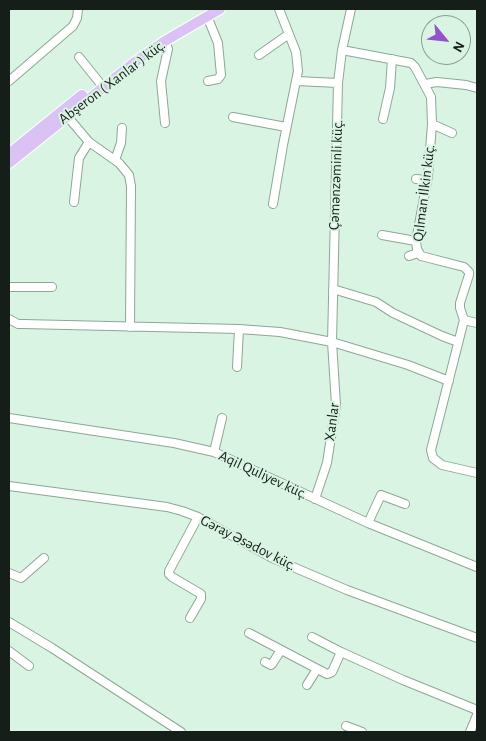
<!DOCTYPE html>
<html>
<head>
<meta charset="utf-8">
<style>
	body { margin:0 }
	#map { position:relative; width:486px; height:741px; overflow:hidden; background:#daf4e4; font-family:"Alegreya Sans",sans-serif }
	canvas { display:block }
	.frame { position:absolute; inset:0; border:10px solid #151e18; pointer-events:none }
	.north { position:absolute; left:421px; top:15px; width:50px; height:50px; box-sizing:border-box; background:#daf4e4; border:1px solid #8b9e92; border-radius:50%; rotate:118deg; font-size:14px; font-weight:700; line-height:20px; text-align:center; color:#151e18 }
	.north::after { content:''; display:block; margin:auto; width:18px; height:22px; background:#9154cb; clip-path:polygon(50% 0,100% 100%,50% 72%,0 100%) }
</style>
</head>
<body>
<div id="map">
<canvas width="486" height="741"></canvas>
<div class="frame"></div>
<div class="north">N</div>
</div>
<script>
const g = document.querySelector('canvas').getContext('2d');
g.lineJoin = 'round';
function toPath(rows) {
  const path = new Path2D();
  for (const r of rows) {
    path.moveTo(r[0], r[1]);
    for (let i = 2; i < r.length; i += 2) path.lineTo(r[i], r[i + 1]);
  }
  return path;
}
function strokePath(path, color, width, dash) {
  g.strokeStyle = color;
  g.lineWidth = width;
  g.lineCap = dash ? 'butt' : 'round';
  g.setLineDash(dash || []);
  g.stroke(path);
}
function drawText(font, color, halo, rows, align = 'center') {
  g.font = font + ' "Alegreya Sans",sans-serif';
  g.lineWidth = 4;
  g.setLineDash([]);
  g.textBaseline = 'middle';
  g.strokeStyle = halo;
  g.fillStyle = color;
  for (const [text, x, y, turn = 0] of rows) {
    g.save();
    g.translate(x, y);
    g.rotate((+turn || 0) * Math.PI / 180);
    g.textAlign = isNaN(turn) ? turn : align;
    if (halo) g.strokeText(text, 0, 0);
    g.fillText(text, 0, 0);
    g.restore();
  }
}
const stream = toPath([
	[475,732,477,727]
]);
const minor = toPath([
	[207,16,218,43,221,75,218,79,208,81],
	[342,50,411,63,415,67,431,97,432,124,428,176,416,241,417,249,421,256,425,257,464,267,469,272,469,275,460,303,460,308,464,320,431,450,433,458,442,465,477,473],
	[259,55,289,34],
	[79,57,99,82],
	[9,81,73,26,77,18,78,9],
	[297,81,338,83],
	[425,84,437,82,466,85,477,88],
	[67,116,89,142,119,163,129,175,131,186,130,327],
	[233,117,286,127],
	[383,119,390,88,392,59],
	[165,123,161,81,168,49,165,41],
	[432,124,452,133],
	[115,160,121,143,122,128],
	[416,179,427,180],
	[74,202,79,158,89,142],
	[273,204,283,145,298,71,296,52,279,9],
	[382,235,416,241],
	[409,256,418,253],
	[9,287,52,287],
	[333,289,376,302,393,313,442,336,458,342],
	[9,319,18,324,23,324,239,329,280,332,332,342,408,365,449,381],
	[464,320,477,323],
	[237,367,239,329],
	[9,418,174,443,214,452,368,523,477,567],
	[214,452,222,418],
	[9,486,167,507,182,511,198,517,272,558,347,590,477,638],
	[315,499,327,463,336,405,332,342,338,83,342,50,351,9],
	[368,523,381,495,405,504],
	[9,573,21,578,44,558],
	[190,618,201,599,201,594,172,577,169,574,169,571,198,517],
	[9,622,52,648,181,732],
	[249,633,327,674,332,672,341,652,403,680,477,710],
	[312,637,341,652],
	[9,651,29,666],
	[265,662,271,665,272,664,281,650],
	[307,685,317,669],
	[346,726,362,732],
	[470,732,477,715]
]);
const major = toPath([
	[9,154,82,95],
	[9,163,135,62,165,41,220,9]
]);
const streetNames = [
	["Abşeron ( Xanlar ) küç.",112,82,-37],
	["Çəmənzəminli küç.",336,175,-88],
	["Qılman İlkin küç.",424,193,-83],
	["Xanlar",332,422,-83],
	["Aqil Quliyev küç.",263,475,25],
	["Gəray Əsədov küç.",248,543,27]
];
strokePath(stream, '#a08cba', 2);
strokePath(minor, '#8ea696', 10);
strokePath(major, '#fff', 12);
strokePath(minor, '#fff', 8);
strokePath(major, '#dac2f5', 10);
drawText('15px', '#151e18', '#daf4e4', streetNames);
</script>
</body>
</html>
